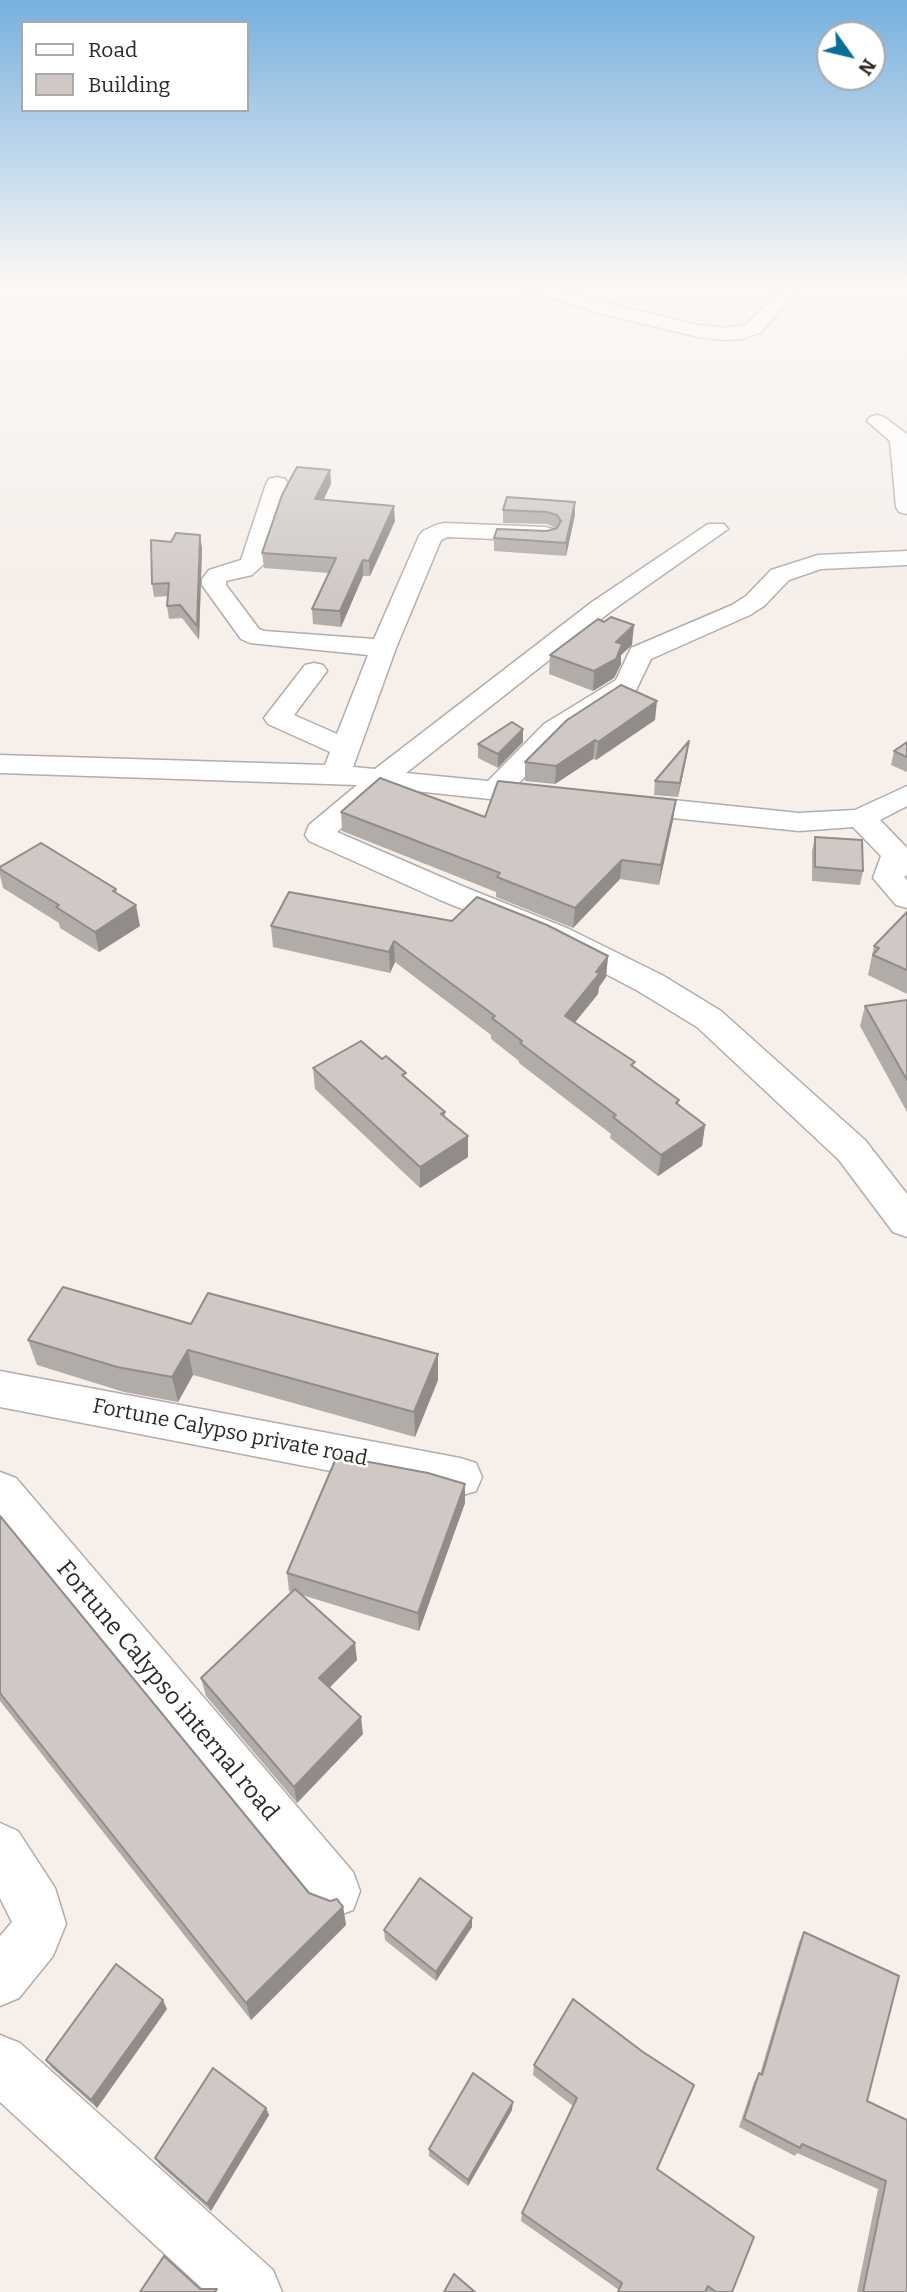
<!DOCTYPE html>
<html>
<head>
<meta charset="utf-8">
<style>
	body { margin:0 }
	#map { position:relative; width:907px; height:2292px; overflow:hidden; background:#f6efea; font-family:Bitter,serif }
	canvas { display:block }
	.legend { position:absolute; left:21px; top:21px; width:228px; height:91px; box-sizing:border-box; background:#fff; border:2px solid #aaa9a9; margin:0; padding:9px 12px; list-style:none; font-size:21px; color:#2b2927 }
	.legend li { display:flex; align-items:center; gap:14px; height:35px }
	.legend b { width:35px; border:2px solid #aaa9a9 }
	.north { position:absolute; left:816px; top:21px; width:70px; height:70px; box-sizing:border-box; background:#fff; border:2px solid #aaa9a9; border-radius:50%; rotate:124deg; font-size:19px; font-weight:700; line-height:28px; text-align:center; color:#2b2927 }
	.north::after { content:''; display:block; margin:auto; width:24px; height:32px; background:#086f9c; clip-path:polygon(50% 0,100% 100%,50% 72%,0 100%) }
</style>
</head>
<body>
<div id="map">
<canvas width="907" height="2292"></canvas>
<ul class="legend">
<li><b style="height:9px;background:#fff"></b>Road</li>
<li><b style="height:19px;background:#cfc8c4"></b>Building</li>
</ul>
<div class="north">N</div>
</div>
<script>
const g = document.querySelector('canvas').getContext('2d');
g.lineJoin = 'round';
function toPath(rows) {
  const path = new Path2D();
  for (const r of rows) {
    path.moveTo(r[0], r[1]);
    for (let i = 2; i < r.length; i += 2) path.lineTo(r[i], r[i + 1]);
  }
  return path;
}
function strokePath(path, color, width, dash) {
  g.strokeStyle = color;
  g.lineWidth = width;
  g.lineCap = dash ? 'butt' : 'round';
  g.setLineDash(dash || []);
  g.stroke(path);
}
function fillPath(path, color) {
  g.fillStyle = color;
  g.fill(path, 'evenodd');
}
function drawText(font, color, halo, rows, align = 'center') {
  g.font = font + ' Bitter,serif';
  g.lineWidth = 5;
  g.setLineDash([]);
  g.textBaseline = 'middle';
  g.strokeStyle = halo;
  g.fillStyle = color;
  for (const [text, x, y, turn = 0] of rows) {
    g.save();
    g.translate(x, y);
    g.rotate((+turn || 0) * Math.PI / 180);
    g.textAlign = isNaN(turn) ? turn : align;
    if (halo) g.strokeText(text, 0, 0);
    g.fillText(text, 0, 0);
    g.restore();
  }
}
const street = toPath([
	[506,280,532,280,609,304,698,325,724,328,746,325,790,280,809,280,760,333,741,339,724,340,698,337,596,312,509,284,506,280],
	[877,415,884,417,907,434,907,514,899,512,896,507,890,441,867,421,870,417,877,415],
	[277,477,285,479,288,484,264,564,252,575,226,581,226,585,259,629,264,631,374,639,419,536,423,531,436,525,444,523,545,527,553,529,557,534,553,539,545,541,448,537,441,540,396,648,353,767,375,769,592,602,708,524,724,524,728,529,610,612,406,773,488,781,544,724,616,680,631,648,732,605,746,596,771,570,818,555,907,551,907,565,821,569,789,580,764,606,750,615,651,659,636,690,564,736,518,784,556,790,561,796,556,802,546,805,387,788,337,832,462,886,569,929,662,975,721,1011,865,1140,907,1194,907,1237,893,1232,839,1160,697,1027,638,991,547,943,440,900,309,841,305,835,309,825,357,785,0,773,0,755,325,765,330,752,268,724,264,718,305,665,314,663,323,665,327,671,294,715,337,734,368,655,250,643,241,639,202,585,202,579,209,570,241,560,266,484,269,479,277,477],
	[907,786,907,806,880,820,907,848,907,875,904,877,907,880,907,908,896,905,873,878,881,856,853,827,799,831,624,813,614,810,609,804,614,798,624,795,799,813,855,810,907,786],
	[0,1371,460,1458,476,1463,482,1477,476,1491,460,1496,0,1407,0,1371],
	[0,1472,16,1478,353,1872,360,1891,353,1910,334,1917,315,1910,0,1525,0,1472],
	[0,1823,18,1831,55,1888,66,1924,53,1956,19,1998,0,2006,0,1936,12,1922,0,1898,0,1823],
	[0,2035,20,2043,273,2270,282,2292,206,2292,0,2102,0,2035]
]);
const wall = toPath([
	[330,470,331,484,323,500,395,521,370,576,363,576,341,627,313,624,312,609,329,573,264,568,262,553],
	[575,502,575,515,566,556,494,551,494,538,547,531,556,528,547,524,503,523,503,510],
	[202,548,199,640,182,618,169,619,167,606,168,596,154,597,152,584],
	[632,645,621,655,621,664,614,678,593,691,549,674,550,655],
	[655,720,596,760,593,759,555,784,525,781,525,762],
	[689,741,687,755,678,797,654,795,655,781],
	[523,742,498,768,478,758,478,744],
	[907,742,907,772,891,765,894,751],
	[341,812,485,817,673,820,659,885,620,879,573,928,496,897,496,892,342,831],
	[815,837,863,871,860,885,812,881,812,851],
	[0,867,116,889,117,893,140,926,99,952,60,928,59,923,3,888,0,875],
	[907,912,907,994,868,975,874,946],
	[271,926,608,956,606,977,599,987,598,994,575,1022,679,1100,678,1105,705,1125,702,1146,658,1176,610,1138,611,1134,519,1063,519,1061,491,1039,491,1035,395,962,390,973,273,947],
	[907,1000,907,1112,860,1026,865,1006],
	[313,1068,406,1078,445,1112,445,1118,468,1157,420,1188,315,1089],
	[191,1324,438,1380,415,1437,193,1375,178,1402,124,1392,37,1365,28,1340],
	[465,1484,465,1503,419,1631,302,1595,357,1660,329,1688,363,1734,297,1803,206,1696,201,1678,291,1592,289,1591,287,1573],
	[0,1516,309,1893,343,1907,346,1925,251,2020,0,1701],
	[472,1927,436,1981,385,1940,384,1930],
	[804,1932,867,2101,907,2120,907,2292,857,2292,878,2189,797,2153,795,2156,739,2127,754,2082,759,2073,760,2074,799,1942],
	[573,1999,657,2169,732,2292,617,2292,619,2290,521,2221,522,2213,573,2106,533,2075,534,2065],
	[167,2009,97,2108,52,2068,46,2060],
	[266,2108,269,2115,211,2211,160,2165,155,2158],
	[512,2110,468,2186,429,2156,429,2149]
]);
const shadedWall = toPath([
	[330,470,331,484,316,515,315,499],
	[575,502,575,515,566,556,566,543],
	[394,506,395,521,370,576,369,561],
	[200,535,202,548,199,640,197,626],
	[363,560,363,576,341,627,340,611],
	[634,625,632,645,621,655,621,664,614,678,593,691,594,671,616,642],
	[657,701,655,720,596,760,598,742],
	[523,729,523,742,498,768,498,754],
	[595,740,593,759,555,784,556,766],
	[689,741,687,755,678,797,680,783],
	[676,800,673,820,659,885,661,865],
	[622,860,620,879,573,928,575,908],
	[136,905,140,926,99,952,95,932],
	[394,941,395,962,390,973,389,952],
	[608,956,606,977,599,987,598,994,564,1036,565,1016],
	[705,1125,702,1146,658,1176,661,1155],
	[468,1136,468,1157,420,1188,420,1167],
	[188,1350,193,1375,178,1402,172,1377],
	[438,1354,438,1380,415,1437,414,1412],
	[465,1484,465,1503,419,1631,418,1613],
	[355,1643,357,1660,321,1696,319,1678],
	[361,1717,363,1734,297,1803,294,1787],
	[343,1907,346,1925,251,2020,246,2003],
	[472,1918,472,1927,436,1981,436,1972],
	[163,2000,167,2009,97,2108,91,2100],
	[513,2102,512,2110,468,2186,468,2180],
	[266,2108,269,2115,211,2211,207,2204]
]);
const building = toPath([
	[297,467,330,470,315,499,394,506,369,561,363,560,340,611,312,609,336,558,262,553,282,495,297,467],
	[507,497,575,502,566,543,494,538,497,529,547,531,557,528,561,521,557,515,547,512,503,510,507,497],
	[176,533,200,535,197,626,180,605,167,606,169,583,152,584,151,540,171,542,176,533],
	[611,617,634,625,616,642,622,644,616,659,594,671,550,655,598,619,604,622,611,617],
	[621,685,657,701,598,742,595,740,556,766,525,762,567,720,621,685],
	[512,722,523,729,498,754,478,744,512,722],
	[689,741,680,783,655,781,689,741],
	[907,742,907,757,894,751,907,742],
	[380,778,485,817,498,781,676,800,661,865,622,860,575,908,497,877,500,873,341,812,380,778],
	[815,837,862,840,863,871,815,867,815,837],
	[41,843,116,889,113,891,136,905,95,932,56,907,59,905,0,869,0,867,41,843],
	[289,892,452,921,477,897,547,925,608,956,596,972,600,973,565,1016,635,1062,631,1065,679,1100,676,1103,705,1125,661,1155,613,1117,616,1115,520,1043,522,1041,492,1018,495,1016,394,941,389,952,271,926,289,892],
	[907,912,907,970,873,955,879,948,874,946,907,912],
	[907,1000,907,1080,865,1006,907,1000],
	[361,1041,382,1059,386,1056,406,1073,402,1075,445,1112,441,1114,468,1136,420,1167,313,1068,361,1041],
	[63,1287,191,1324,208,1293,438,1354,414,1412,188,1350,172,1377,117,1367,28,1340,63,1287],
	[337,1456,428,1473,465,1484,418,1613,287,1573,337,1456],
	[0,1516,309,1893,330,1901,337,1899,343,1907,246,2003,0,1693,0,1516],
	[295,1589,355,1643,319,1678,361,1717,294,1787,201,1678,295,1589],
	[420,1878,472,1918,436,1972,384,1930,420,1878],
	[804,1932,899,1976,867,2101,907,2120,907,2292,863,2292,886,2181,802,2144,800,2148,744,2119,759,2073,762,2075,804,1932],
	[116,1964,163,2000,91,2100,46,2060,116,1964],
	[573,1999,643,2052,694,2085,657,2169,754,2237,732,2292,716,2292,708,2286,705,2292,618,2292,622,2283,522,2213,577,2098,534,2065,573,1999],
	[213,2068,266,2108,207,2204,155,2158,213,2068],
	[473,2073,513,2102,468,2180,429,2149,473,2073],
	[164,2256,200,2289,217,2289,215,2292,140,2292,164,2256],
	[454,2274,475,2292,444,2292,454,2274]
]);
const streetNames = [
	["Fortune Calypso private road",230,1433,11]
];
const nearStreetnames = [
	["Fortune Calypso internal road",167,1691,50]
];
strokePath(street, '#b3aca8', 3);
fillPath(street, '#fff');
fillPath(wall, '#b2aca9');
fillPath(shadedWall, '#918c89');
fillPath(building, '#cfc8c4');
strokePath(building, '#918c89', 2);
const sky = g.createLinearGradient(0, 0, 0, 601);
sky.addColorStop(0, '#77b0de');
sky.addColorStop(0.47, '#fbf8f6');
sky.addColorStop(1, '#fbf8f600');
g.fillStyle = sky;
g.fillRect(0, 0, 907, 601);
drawText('21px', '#2b2927', '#fff', streetNames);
drawText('24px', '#2b2927', '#fff', nearStreetnames);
</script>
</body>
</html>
